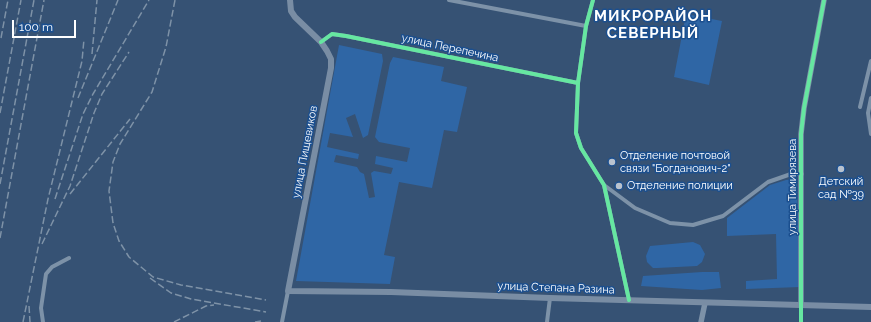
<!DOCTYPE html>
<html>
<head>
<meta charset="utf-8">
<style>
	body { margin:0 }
	#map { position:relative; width:871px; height:322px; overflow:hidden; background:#365274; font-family:Raleway,sans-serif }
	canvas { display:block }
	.scale { position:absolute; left:12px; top:20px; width:64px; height:18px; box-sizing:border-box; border:2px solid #fff; border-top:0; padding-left:5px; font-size:12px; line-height:14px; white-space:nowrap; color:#fff; -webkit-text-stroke:3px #1b4f8f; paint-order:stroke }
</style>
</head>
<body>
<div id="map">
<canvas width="871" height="322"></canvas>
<div class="scale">100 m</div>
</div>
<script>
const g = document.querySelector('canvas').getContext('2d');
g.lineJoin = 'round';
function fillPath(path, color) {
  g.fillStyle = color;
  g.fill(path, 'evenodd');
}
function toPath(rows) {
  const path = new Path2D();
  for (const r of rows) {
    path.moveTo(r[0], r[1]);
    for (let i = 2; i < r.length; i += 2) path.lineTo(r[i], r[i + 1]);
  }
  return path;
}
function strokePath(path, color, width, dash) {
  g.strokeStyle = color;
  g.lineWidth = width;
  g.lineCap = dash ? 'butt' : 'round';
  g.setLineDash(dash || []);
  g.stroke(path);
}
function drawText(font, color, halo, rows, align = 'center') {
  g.font = font + ' Raleway,sans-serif';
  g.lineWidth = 3;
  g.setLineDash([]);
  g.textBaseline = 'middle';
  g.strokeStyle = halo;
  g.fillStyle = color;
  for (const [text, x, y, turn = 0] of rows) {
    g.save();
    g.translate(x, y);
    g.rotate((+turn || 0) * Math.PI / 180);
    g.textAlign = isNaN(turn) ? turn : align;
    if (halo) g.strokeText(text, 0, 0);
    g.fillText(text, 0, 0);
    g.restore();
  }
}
const green = toPath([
	[686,14,722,21,709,85,674,77],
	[339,45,382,54,383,61,368,135,363,138,355,114,346,118,353,137,330,133,327,147,359,154,358,159,336,155,334,162,357,167,360,172,364,174,369,198,375,197,371,173,374,171,391,174,393,168,375,164,376,156,407,162,410,148,379,142,375,137,390,63,393,57,444,67,441,81,467,87,457,132,444,130,432,188,399,182,384,255,395,257,390,284,296,281],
	[797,179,800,287,746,289,746,281,777,279,776,234,727,236,727,218,770,185,786,180],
	[693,242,700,245,705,254,702,262,697,266,657,268,653,268,647,262,646,256,650,246],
	[702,272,719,272,721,288,702,290,641,286,643,276]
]);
const minor = toPath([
	[449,0,586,26],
	[593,0,586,26,578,83,576,133,581,148,604,185,629,300],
	[321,42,332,34,346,36,578,83],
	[871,98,868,113,871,134],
	[860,107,871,61],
	[604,185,635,208,670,223,693,225,723,216,768,182,791,174,802,174],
	[801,305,801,322],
	[43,322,41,308,46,274,52,267,69,258],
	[282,322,288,291],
	[547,322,550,298]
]);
const tertiary = toPath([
	[801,305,801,134,804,108,824,0],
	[701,322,705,303]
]);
const secondary = toPath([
	[290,0,291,11,295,17,321,42,327,51,331,59,331,68,288,291,391,292,550,298,871,307]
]);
const rail = toPath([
	[175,0,166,47,152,92,120,144,113,162,109,191,113,223,119,241,129,257,153,277,181,285,266,300],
	[1,38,8,0],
	[92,54,97,0],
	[78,98,118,0],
	[0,113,21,0],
	[0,184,34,0],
	[70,194,130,119],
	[55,199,83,114,93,94,149,0],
	[0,238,44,0],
	[42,244,70,186,94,113,102,94,129,52],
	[150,278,171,293,191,299,266,312],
	[29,306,30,322],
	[23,322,48,199,82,61,84,39],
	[174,322,206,306,214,305],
	[255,322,261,321]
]);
const cycleway = toPath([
	[593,0,586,26,578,83,576,133,581,148,604,185,629,300],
	[321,42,332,34,346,36,578,83],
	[801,322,801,134,804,108,824,0]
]);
const markers = [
	[612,162,4,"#b9c2ce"],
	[841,169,4,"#b9c2ce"],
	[619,186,4,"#b9c2ce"]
];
const streetNames = [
	["улица Перепечина",450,48,12],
	["улица Пищевиков",305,152,-79],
	["улица Тимирязева",793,187,-90],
	["улица Степана Разина",556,288,2]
];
const poiNames = [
	["Отделение почтовой",620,156],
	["связи \"Богданович-2\"",620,169],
	["Детский",841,182,"center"],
	["сад №39",841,195,"center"],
	["Отделение полиции",627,186]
];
const districtNames = [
	["МИКРОРАЙОН",653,16],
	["СЕВЕРНЫЙ",653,33]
];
fillPath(green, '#2f66a5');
strokePath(minor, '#7d92a8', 4);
strokePath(tertiary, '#7d92a8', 5.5);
strokePath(secondary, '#798da4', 6);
strokePath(rail, '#7e92a7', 1.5, [7, 3]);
strokePath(cycleway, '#66e7a1', 4);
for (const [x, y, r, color] of markers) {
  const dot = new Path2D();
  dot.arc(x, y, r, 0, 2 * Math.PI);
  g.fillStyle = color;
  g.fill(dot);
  strokePath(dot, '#1b4f8f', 1.5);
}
drawText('11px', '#fff', '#1b4f8f', streetNames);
drawText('11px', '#fff', '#1b4f8f', poiNames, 'left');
g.letterSpacing = '1px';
drawText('bold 15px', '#fff', '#1b4f8f', districtNames);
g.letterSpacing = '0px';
</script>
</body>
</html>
